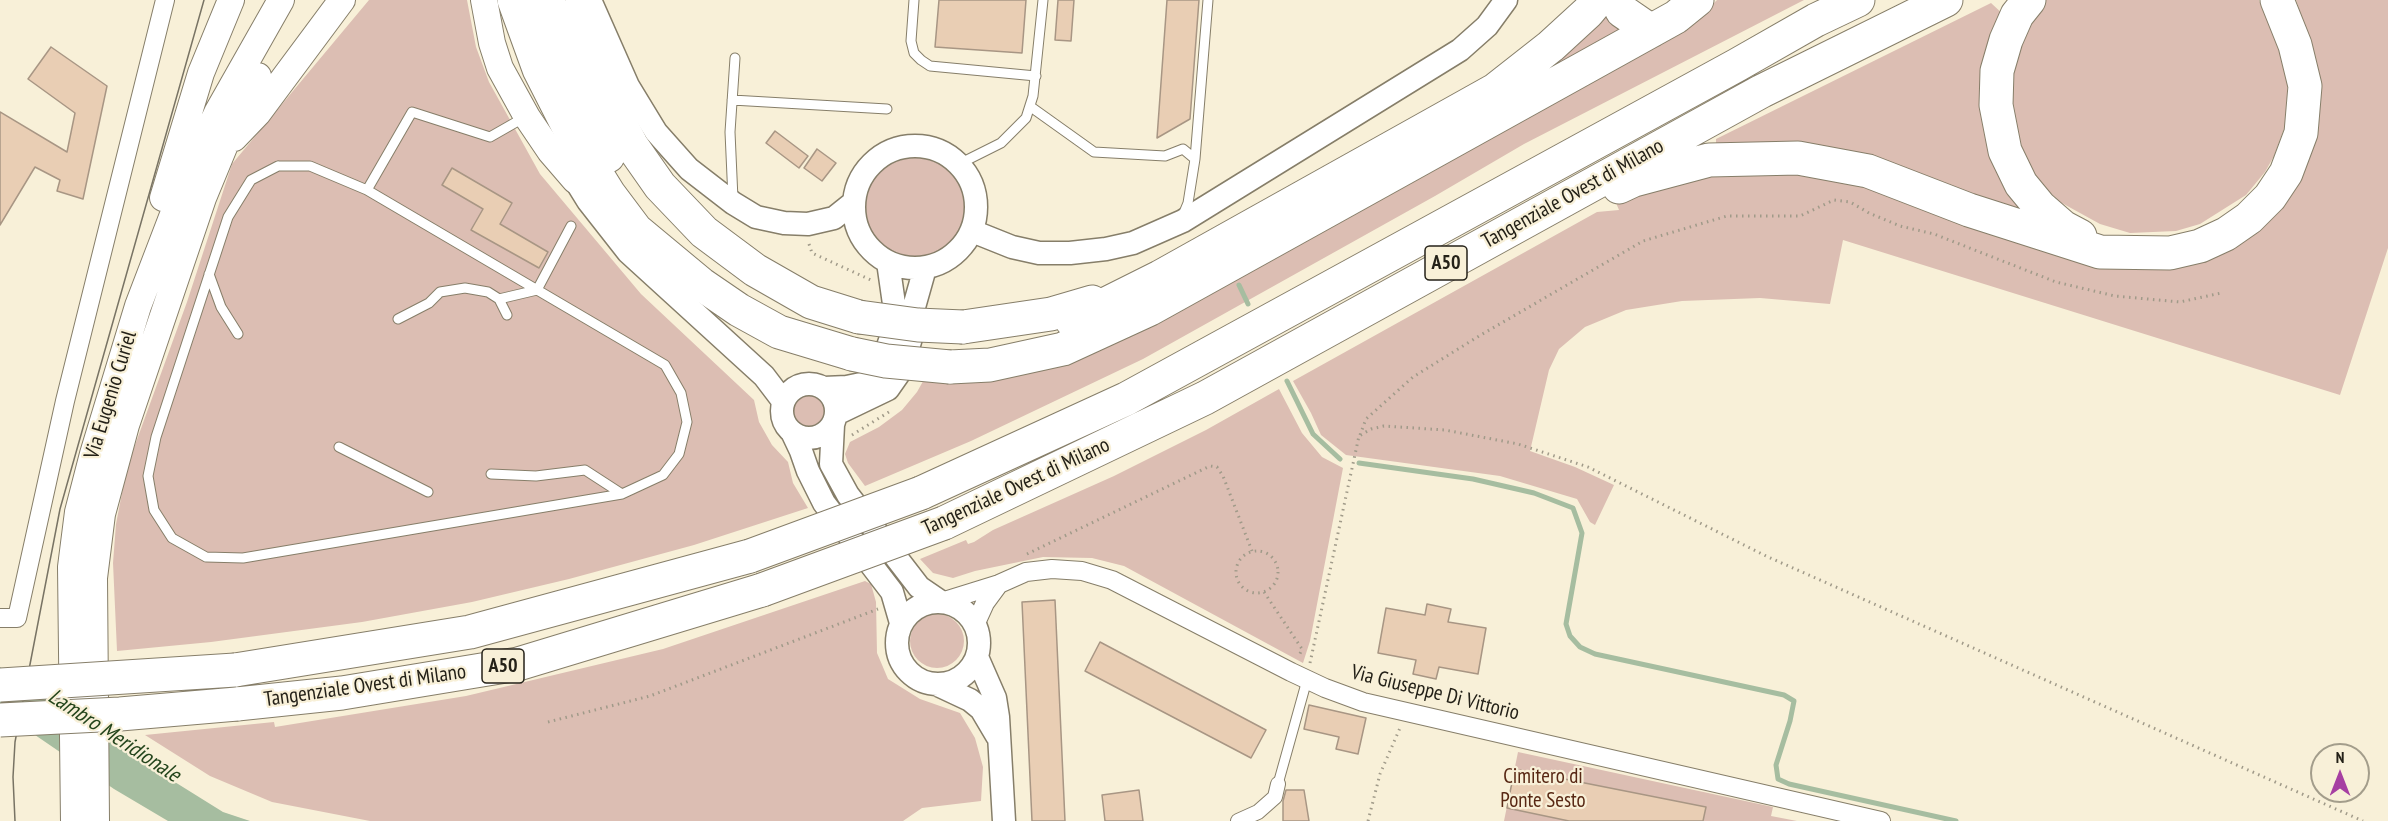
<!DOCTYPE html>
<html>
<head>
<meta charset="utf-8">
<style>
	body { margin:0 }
	#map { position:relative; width:2388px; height:821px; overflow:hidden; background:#f8f0d8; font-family:"PT Sans Narrow",sans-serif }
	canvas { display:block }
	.north { position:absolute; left:2310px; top:743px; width:60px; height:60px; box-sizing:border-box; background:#f8f0d8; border:2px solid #a39d8b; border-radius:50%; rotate:0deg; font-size:16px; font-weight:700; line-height:24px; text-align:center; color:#242118 }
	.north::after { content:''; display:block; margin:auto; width:21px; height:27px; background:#a63fa2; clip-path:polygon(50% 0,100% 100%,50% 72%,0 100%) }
</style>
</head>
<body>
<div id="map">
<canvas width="2388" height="821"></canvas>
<div class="north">N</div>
</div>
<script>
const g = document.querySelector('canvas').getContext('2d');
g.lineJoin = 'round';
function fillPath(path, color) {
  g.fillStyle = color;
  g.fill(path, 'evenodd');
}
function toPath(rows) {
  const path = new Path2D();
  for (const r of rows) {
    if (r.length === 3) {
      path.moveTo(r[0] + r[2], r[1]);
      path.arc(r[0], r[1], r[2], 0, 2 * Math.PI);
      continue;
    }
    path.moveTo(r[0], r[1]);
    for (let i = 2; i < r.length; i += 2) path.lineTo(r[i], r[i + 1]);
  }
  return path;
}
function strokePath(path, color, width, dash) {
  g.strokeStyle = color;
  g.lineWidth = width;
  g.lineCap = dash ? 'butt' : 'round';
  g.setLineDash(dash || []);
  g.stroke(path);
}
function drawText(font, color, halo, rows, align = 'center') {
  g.font = font + ' "PT Sans Narrow",sans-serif';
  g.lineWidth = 4.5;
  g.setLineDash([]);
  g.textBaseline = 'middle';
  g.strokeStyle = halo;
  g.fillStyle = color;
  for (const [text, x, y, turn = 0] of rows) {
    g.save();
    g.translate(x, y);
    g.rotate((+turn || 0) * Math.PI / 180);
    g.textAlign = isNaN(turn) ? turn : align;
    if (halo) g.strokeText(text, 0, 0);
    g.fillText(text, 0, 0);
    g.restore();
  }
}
const green = toPath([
	[369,0,467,0,476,47,489,82,540,174,641,294,754,400,759,422,772,445,788,462,793,483,808,508,694,545,569,579,472,602,362,622,211,642,117,651,113,563,116,524,127,467,187,302,232,164],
	[1717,0,1804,0,1524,144,1435,196,1143,359,971,441,865,486,848,463,845,454,850,442,879,427,902,410,917,392,926,376,1009,371,1700,17],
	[2040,0,2259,0,2282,53,2288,83,2285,126,2274,156,2265,172,2246,195,2200,224,2176,231,2130,233,2100,224,2060,202,2037,180,2018,149,2008,117,2009,60],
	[2296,0,2388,0,2388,248,2340,395,1843,240,1830,304,1760,298,1682,301,1626,310,1585,327,1559,349,1549,370,1530,451,1575,467,1614,485,1595,525,1590,522,1577,499,1500,476,1346,455,1321,435,1311,413,1293,381,1597,212,1619,210,1614,198,1694,172,1818,170,2169,262,2303,171,2320,116,2317,63],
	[1611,3,1630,26,1491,105],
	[1991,3,2005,16,1992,55,2027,213,1718,146,1716,143,1716,139],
	[915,208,50],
	[1279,389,1302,433,1322,457,1343,468,1310,641,1303,663,1124,566,1092,558,1043,557,975,571,953,578,933,573,920,559,966,540,968,544,974,542,993,530,1114,476,1206,430],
	[809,410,17],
	[865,581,871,584,876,602,877,653,888,679,920,699,960,713,975,738,983,767,981,801,922,808,903,821,370,821,272,802,210,776,145,735,274,722,275,727,466,696,663,649],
	[937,641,27],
	[1518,752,1773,807,1771,816,1797,821,1504,821]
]);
const water = toPath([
	[0,667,117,746,223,812,250,821,168,821,114,789,0,711]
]);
const stream = toPath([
	[1239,285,1248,304],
	[1287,381,1313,434,1340,459],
	[1359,463,1473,479,1534,493,1573,508,1582,533,1566,624,1570,636,1580,647,1595,654,1784,695,1794,701,1790,721,1776,765,1778,779,1789,784,1956,821]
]);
const building = toPath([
	[939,0,1026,0,1022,53,935,47,939,0],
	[1058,0,1074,0,1071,41,1055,40,1058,0],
	[1167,0,1199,0,1190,119,1157,138,1167,0],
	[51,47,107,86,83,199,57,191,60,180,35,167,0,225,0,112,67,152,75,113,28,79,51,47],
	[775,131,808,156,799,168,766,143,775,131],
	[817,149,836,163,822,181,804,168,817,149],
	[452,168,512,203,500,224,548,252,539,268,471,230,483,209,442,185,452,168],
	[1055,600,1065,821,1032,821,1022,602,1055,600],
	[1427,604,1451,609,1448,622,1486,628,1478,674,1439,667,1436,679,1413,674,1416,660,1378,653,1386,608,1425,615,1427,604],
	[1100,642,1266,730,1251,758,1085,671,1100,642],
	[1309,705,1366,718,1358,754,1336,749,1339,737,1304,729,1309,705],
	[1519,770,1706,807,1703,821,1569,821,1507,808,1513,777,1517,778,1519,770],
	[1139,790,1143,821,1105,821,1102,795,1139,790],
	[1286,790,1304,790,1309,821,1283,821,1283,801,1286,790]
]);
const path = toPath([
	[809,244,812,253,871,280],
	[852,435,892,410],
	[1360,435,1366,419,1413,377,1479,336,1643,241,1727,216,1800,216,1834,200,1850,202,1869,213,1900,226,1934,234,2056,282,2115,296,2180,302,2221,293],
	[1257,572,21],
	[1027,554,1210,466,1217,467,1223,476,1252,551],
	[1264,592,1302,649,1299,656],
	[1310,663,1359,436,1371,429,1384,426,1445,430,1518,444,1588,467,1766,556,2363,821],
	[548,722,650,696,878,609],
	[1368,821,1380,774,1400,728]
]);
const service = toPath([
	[914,0,911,41,914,53,921,60,930,66,1036,76],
	[732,100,887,109],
	[1031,107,1094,152,1165,156,1183,149,1195,159],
	[959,164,1001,143,1026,118,1033,96,1043,0],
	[278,166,310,166,367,190,665,365,681,393,687,422,679,454,663,475,622,494,243,558,206,557,172,538,154,510,148,476,156,437,228,217,251,180,278,166],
	[367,190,412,112,490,137,525,117],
	[733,199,730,132,735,58],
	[1183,215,1188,203,1195,159,1208,0],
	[209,274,221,307,238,334],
	[499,299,537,290,571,226],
	[398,319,429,303,440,292,465,288,488,292,499,299,507,315],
	[339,447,428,492],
	[491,474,536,476,585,470,622,494],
	[1278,784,1307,680]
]);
const pedestrian = toPath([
	[1238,821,1258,812,1275,797,1278,784]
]);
const minor = toPath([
	[941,602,999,584,1026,572,1052,569,1082,571,1112,580,1291,672,1325,688,1363,702,1881,821],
	[0,618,17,618,65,401,165,0],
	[975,625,985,603,999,584]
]);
const tertiary = toPath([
	[590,0,628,86,656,132,689,169,733,203,756,217,784,223,808,224,834,218,854,202],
	[915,207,61],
	[575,180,588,201,628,252,764,376,783,401],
	[972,231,1012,247,1039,253,1070,253,1106,249,1133,243,1183,221,1460,50,1487,26,1506,0],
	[809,411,27],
	[824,388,847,387,866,383,879,372,893,332,894,304,888,262],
	[836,414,888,389,902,369,911,338,914,307,925,268],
	[833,425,831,464,848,495,919,587,941,602],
	[792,432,801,451,808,471,824,503,892,592,901,623],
	[938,643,41],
	[977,657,995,698,998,717,1004,821],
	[938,685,970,700,981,709,997,736]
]);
const secondary = toPath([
	[484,0,492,43,500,68,527,117,550,151,575,180],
	[234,138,258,113,342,0],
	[163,198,201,73,231,0],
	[74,821,71,567,78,512,93,454,138,306,189,173,217,113,281,0],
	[96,821,94,578,102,514,126,425,203,198,236,118,258,76]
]);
const motorway = toPath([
	[514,0,539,69,573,136,609,194,636,230,701,284,739,310,779,332,852,354],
	[548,0,570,73,608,156],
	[582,0,587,40,606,96,632,146,660,186,704,232,755,270,811,302,859,317],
	[1617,0,1622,11,1651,31],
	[2029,0,2017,15,2006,40,1997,71,1996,105,2005,151,2021,184,2040,207,2063,227,2080,236],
	[1619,187,1634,180,1709,160,1798,158,1868,171,1969,210,2100,252,2170,253,2200,246,2226,234,2249,218,2270,197,2286,173,2301,133,2305,86,2295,45,2277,0],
	[1072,321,1160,277,1495,90,1551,46,1588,12,1598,0],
	[963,327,1051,314,1092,302],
	[950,367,990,365,1063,349,1150,309,1676,17,1697,0],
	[921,493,1126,399,1737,65,1816,20,1858,0],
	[944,523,1205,398,1762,91,1946,0],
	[235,670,470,632,750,556],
	[237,704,342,693,518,664,762,590]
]);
const tram = toPath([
	[15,821,13,777,15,742,60,509,204,0]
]);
const motorwayBridge = toPath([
	[859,317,918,325,963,327],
	[852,354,886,361,950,367],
	[750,556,921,493],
	[762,590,944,523],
	[0,685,235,670],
	[0,720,120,714,237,704]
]);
const shields = [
	[1446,263,42],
	[503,666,42]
];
const shieldNames = [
	["A50",1446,263],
	["A50",503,666]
];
const streetNames = [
	["Tangenziale Ovest di Milano",1573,194,-29],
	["Via Eugenio Curiel",111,395,-73],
	["Tangenziale Ovest di Milano",1016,487,-25],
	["Tangenziale Ovest di Milano",365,686,-8],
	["Via Giuseppe Di Vittorio",1435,693,14]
];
const parkNames = [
	["Cimitero di",1543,777],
	["Ponte Sesto",1543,801]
];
const waterNames = [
	["Lambro Meridionale",114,736,33]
];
fillPath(green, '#dcbeb3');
fillPath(water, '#a6bda0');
strokePath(stream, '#a6bda0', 5);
fillPath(building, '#e9ceb4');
strokePath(building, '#a89684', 1.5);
strokePath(service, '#867e69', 11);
strokePath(pedestrian, '#867e69', 16);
strokePath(minor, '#867e69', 20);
strokePath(tertiary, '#867e69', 25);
strokePath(secondary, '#867e69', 28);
strokePath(motorway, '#867e69', 35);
strokePath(path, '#a09a89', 3, [1.5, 4.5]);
strokePath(service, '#fff', 9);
strokePath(pedestrian, '#fff', 14);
strokePath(minor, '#fff', 18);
strokePath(tertiary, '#fff', 22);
strokePath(secondary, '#fff', 26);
strokePath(motorway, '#fff', 33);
strokePath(tram, '#787364', 1.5);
strokePath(motorwayBridge, '#867e69', 35, []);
strokePath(motorwayBridge, '#fff', 33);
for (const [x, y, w] of shields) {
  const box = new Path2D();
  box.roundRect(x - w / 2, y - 17, w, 34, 4.5);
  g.fillStyle = '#f8f0d8';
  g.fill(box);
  strokePath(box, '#242118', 1.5);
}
drawText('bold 20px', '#242118', null, shieldNames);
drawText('21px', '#242118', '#f8f0d8', streetNames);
drawText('21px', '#582814', '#f8f0d8', parkNames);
drawText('italic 22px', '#24451c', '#f8f0d8', waterNames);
</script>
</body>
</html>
